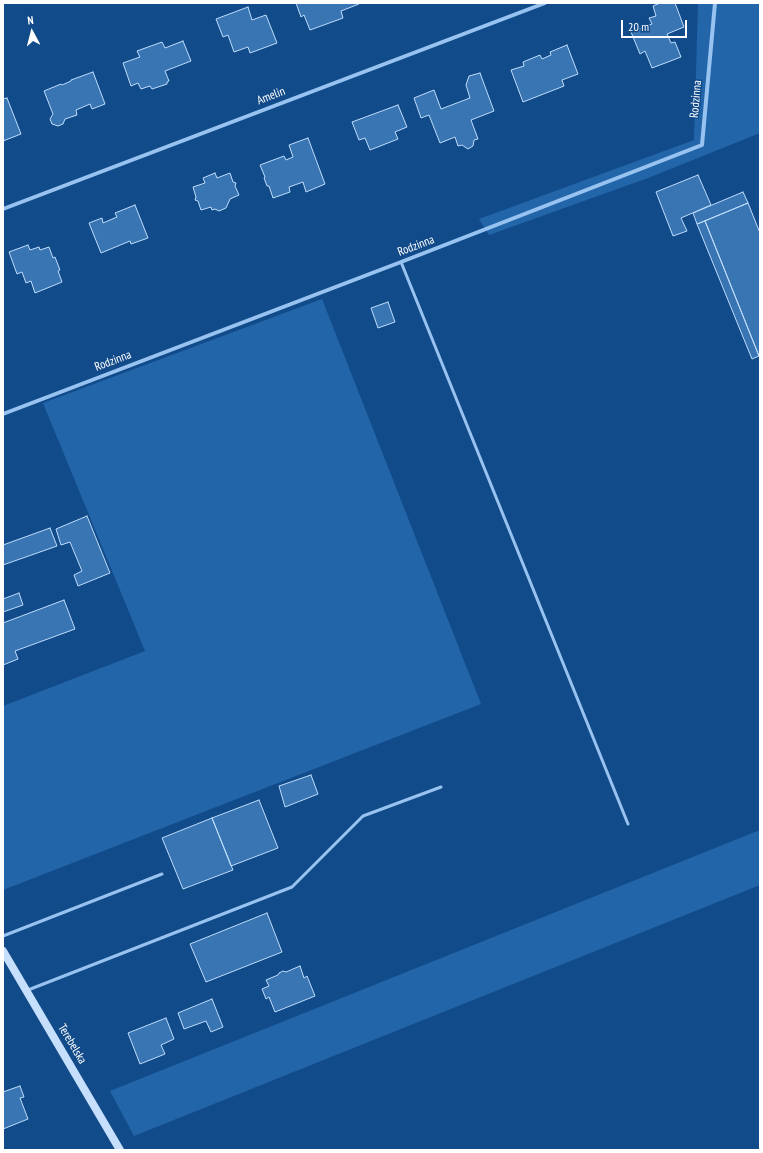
<!DOCTYPE html>
<html>
<head>
<meta charset="utf-8">
<style>
	body { margin:0 }
	#map { position:relative; width:763px; height:1153px; overflow:hidden; background:#124b8a; font-family:"PT Sans Narrow",sans-serif }
	canvas { display:block }
	.frame { position:absolute; inset:0; border:4px solid #fff; pointer-events:none }
	.north { position:absolute; left:12px; top:12px; width:40px; height:40px; -webkit-text-stroke:3px #124b8a; paint-order:stroke; rotate:353deg; font-size:11px; font-weight:700; line-height:16px; text-align:center; color:#fff }
	.north::after { content:''; display:block; margin:auto; width:14px; height:18px; background:#fff; clip-path:polygon(50% 0,100% 100%,50% 72%,0 100%) }
	.scale { position:absolute; left:621px; top:20px; width:66px; height:18px; box-sizing:border-box; border:2px solid #fff; border-top:0; padding-left:5px; font-size:12px; line-height:14px; white-space:nowrap; color:#fff; -webkit-text-stroke:3px #124b8a; paint-order:stroke }
</style>
</head>
<body>
<div id="map">
<canvas width="763" height="1153"></canvas>
<div class="frame"></div>
<div class="north">N</div>
<div class="scale">20 m</div>
</div>
<script>
const g = document.querySelector('canvas').getContext('2d');
g.lineJoin = 'round';
function fillPath(path, color) {
  g.fillStyle = color;
  g.fill(path, 'evenodd');
}
function toPath(rows) {
  const path = new Path2D();
  for (const r of rows) {
    path.moveTo(r[0], r[1]);
    for (let i = 2; i < r.length; i += 2) path.lineTo(r[i], r[i + 1]);
  }
  return path;
}
function strokePath(path, color, width, dash) {
  g.strokeStyle = color;
  g.lineWidth = width;
  g.lineCap = dash ? 'butt' : 'round';
  g.setLineDash(dash || []);
  g.stroke(path);
}
function drawText(font, color, halo, rows, align = 'center') {
  g.font = font + ' "PT Sans Narrow",sans-serif';
  g.lineWidth = 3;
  g.setLineDash([]);
  g.textBaseline = 'middle';
  g.strokeStyle = halo;
  g.fillStyle = color;
  for (const [text, x, y, turn = 0] of rows) {
    g.save();
    g.translate(x, y);
    g.rotate((+turn || 0) * Math.PI / 180);
    g.textAlign = isNaN(turn) ? turn : align;
    if (halo) g.strokeText(text, 0, 0);
    g.fillText(text, 0, 0);
    g.restore();
  }
}
const green = toPath([
	[698,3,760,3,760,133,648,178,489,235,479,219,694,140],
	[322,299,481,704,3,890,3,706,145,651,43,403],
	[760,830,760,885,134,1136,110,1091]
]);
const building = toPath([
	[296,3,359,3,359,4,341,11,343,18,310,30,304,15,301,17,296,3],
	[660,3,675,3,684,27,667,34,671,43,675,42,681,57,652,68,645,51,640,54,631,32,652,24,649,18,656,16,653,6,660,3],
	[248,7,252,20,266,15,277,43,250,53,248,47,234,52,228,35,223,37,216,19,248,7],
	[183,41,191,61,165,71,169,81,167,82,167,84,152,89,150,86,141,89,138,83,131,86,123,63,140,57,137,51,162,42,165,48,183,41],
	[567,45,578,74,562,80,564,86,523,102,511,70,524,66,523,62,540,55,542,59,551,55,550,52,567,45],
	[93,72,105,104,92,109,90,104,76,110,77,115,65,119,63,124,58,126,52,124,50,119,53,114,44,91,61,84,62,85,71,81,71,80,93,72],
	[480,73,494,111,471,120,478,139,474,140,473,146,468,149,462,145,458,146,455,137,440,143,429,115,421,118,414,98,434,90,441,109,470,98,466,85,469,76,480,73],
	[7,98,21,134,3,141,3,99,7,98],
	[398,105,407,127,395,132,398,139,370,150,365,138,359,140,352,122,398,105],
	[308,138,325,184,306,192,303,182,289,187,290,192,273,198,269,186,267,186,264,178,265,177,260,165,284,156,286,160,293,157,289,145,308,138],
	[215,173,217,178,230,173,233,182,236,183,235,186,239,195,230,199,226,208,219,211,215,209,212,210,211,207,201,210,198,201,195,200,196,197,193,187,205,183,203,178,215,173],
	[698,175,711,205,681,218,687,231,673,236,656,192,698,175],
	[743,192,748,203,697,224,693,213,743,192],
	[748,203,760,233,760,356,759,356,705,221,748,203],
	[135,205,148,238,131,244,130,241,101,253,89,223,102,218,103,223,117,217,115,213,135,205],
	[705,221,759,356,752,359,697,224,705,221],
	[28,245,30,250,39,247,40,250,49,247,53,258,55,257,60,270,58,271,62,282,35,293,31,281,26,283,22,272,17,274,9,252,28,245],
	[388,302,395,322,378,328,371,308,388,302],
	[87,516,110,573,78,586,74,575,82,571,70,542,61,545,56,529,87,516],
	[50,528,57,546,3,565,3,545,50,528],
	[19,593,23,605,3,612,3,599,19,593],
	[64,600,75,629,15,651,18,659,3,665,3,623,64,600],
	[311,775,318,794,285,807,279,786,311,775],
	[259,800,278,848,231,866,212,818,259,800],
	[212,818,233,870,183,889,162,838,212,818],
	[267,913,282,952,206,982,190,944,267,913],
	[300,966,304,978,307,976,315,996,275,1012,269,997,266,999,262,989,269,986,266,980,278,975,279,973,283,971,286,972,300,966],
	[212,999,223,1027,211,1032,206,1021,184,1029,178,1013,212,999],
	[166,1018,174,1039,161,1045,165,1054,140,1064,128,1033,166,1018],
	[20,1086,24,1097,20,1098,28,1119,3,1129,3,1092,20,1086]
]);
const lane = toPath([
	[401,262,628,824],
	[3,936,162,874],
	[28,990,292,887,363,816,441,787]
]);
const street = toPath([
	[3,209,545,3],
	[3,414,401,262,702,145,715,3]
]);
const secondary = toPath([
	[3,951,120,1150]
]);
const streetNames = [
	["Amelin",271,96,-21],
	["Rodzinna",696,99,-85],
	["Rodzinna",416,246,-21],
	["Rodzinna",113,361,-21],
	["Terebelska",72,1044,59]
];
fillPath(green, '#2365a9');
fillPath(building, '#3a75b3');
strokePath(building, '#beddfc', 1);
strokePath(lane, '#98c3f1', 3);
strokePath(street, '#98c3f1', 4);
strokePath(secondary, '#c6dffc', 8);
drawText('12px', '#fff', '#124b8a', streetNames);
</script>
</body>
</html>
